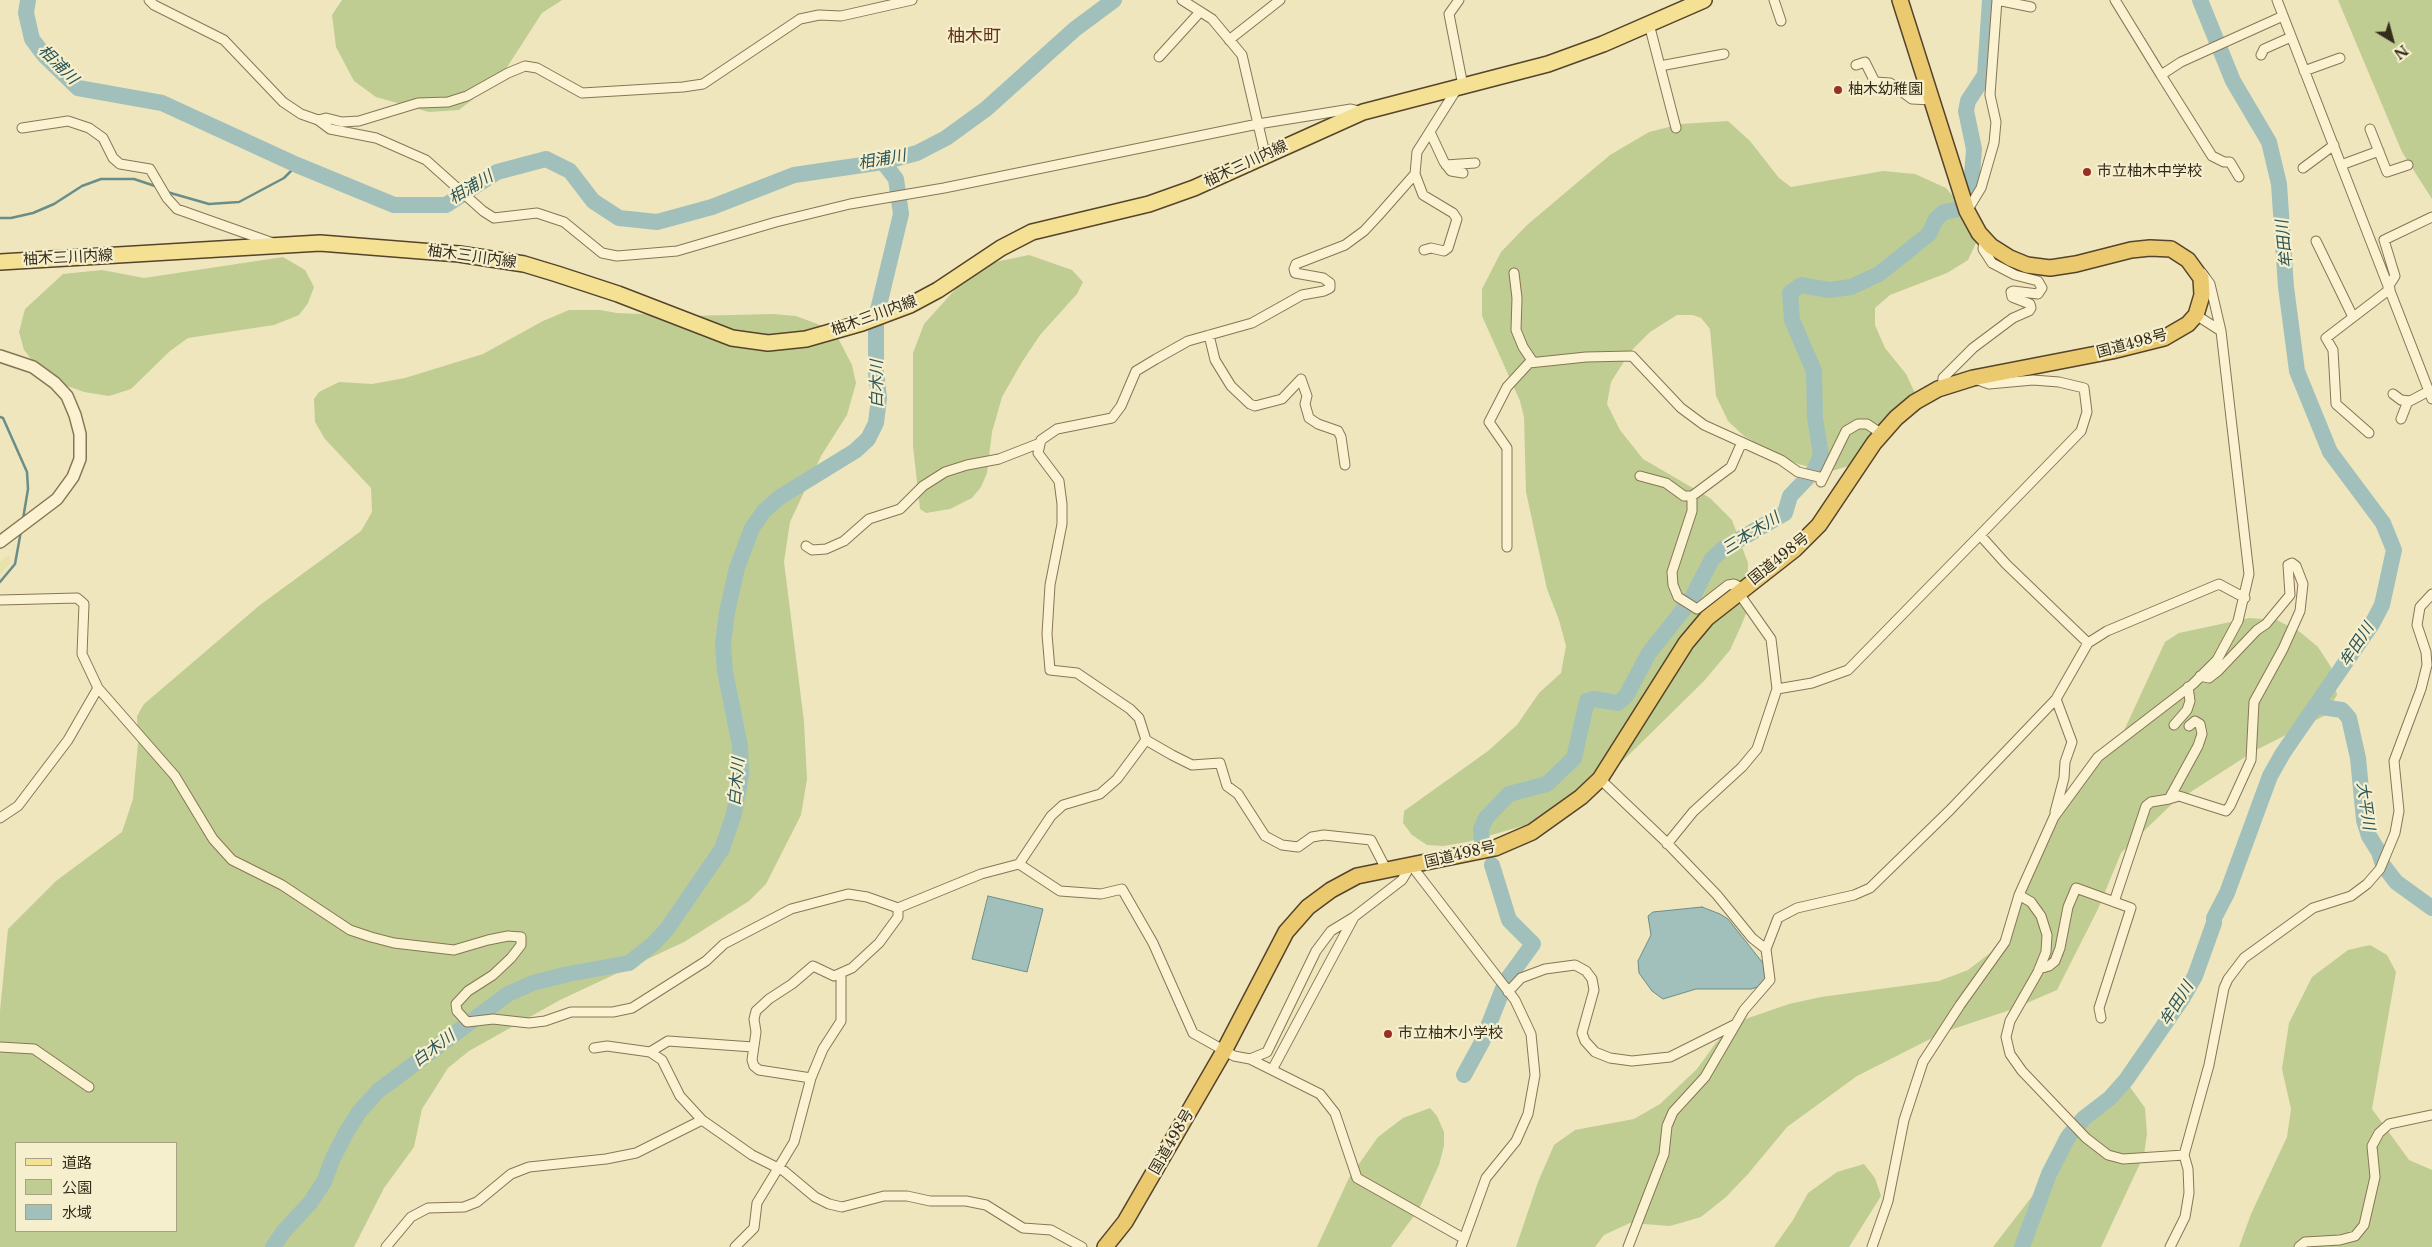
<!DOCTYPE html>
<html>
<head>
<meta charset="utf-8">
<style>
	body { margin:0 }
	#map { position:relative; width:2432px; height:1247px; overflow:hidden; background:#efe6be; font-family:"Libre Baskerville","Noto Sans JP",serif }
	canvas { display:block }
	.legend { position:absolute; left:15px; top:1142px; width:162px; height:90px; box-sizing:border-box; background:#f6efce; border:1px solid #a9a186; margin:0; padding:6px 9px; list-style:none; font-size:15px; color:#362c1b }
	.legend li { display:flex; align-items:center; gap:10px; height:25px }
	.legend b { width:25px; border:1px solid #a9a186 }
	.north { position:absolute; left:2367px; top:15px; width:50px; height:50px; -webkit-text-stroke:4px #f6efce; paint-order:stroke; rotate:143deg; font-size:14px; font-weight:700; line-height:20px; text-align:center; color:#362c1b }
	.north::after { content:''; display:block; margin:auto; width:18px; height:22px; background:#362c1b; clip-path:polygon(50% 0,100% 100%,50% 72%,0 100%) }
</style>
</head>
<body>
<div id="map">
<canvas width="2432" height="1247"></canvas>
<ul class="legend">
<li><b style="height:6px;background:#f4e193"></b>道路</li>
<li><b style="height:14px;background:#bfcd92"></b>公園</li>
<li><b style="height:14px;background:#a1c0bb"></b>水域</li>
</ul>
<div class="north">N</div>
</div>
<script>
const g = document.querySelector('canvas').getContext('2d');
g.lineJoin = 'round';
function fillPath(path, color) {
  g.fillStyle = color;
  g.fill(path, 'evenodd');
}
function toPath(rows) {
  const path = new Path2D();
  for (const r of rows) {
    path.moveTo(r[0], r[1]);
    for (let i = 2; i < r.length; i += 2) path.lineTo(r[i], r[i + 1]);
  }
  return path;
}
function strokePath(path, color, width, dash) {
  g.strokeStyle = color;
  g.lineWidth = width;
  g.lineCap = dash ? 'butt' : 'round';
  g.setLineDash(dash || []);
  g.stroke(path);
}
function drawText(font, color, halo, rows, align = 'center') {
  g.font = font + ' "Libre Baskerville","Noto Sans JP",serif';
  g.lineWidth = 4.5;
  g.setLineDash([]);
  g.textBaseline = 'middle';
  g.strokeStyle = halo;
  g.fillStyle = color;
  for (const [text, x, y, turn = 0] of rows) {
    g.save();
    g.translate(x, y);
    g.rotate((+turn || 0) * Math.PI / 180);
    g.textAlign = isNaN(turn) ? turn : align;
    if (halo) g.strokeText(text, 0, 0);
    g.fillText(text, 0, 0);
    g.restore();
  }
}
const farmland = toPath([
	[9,555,10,563,0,575,0,562]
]);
const green = toPath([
	[342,0,562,0,542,13,500,78,459,110,429,112,376,97,354,81,336,47,332,15],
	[2338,0,2432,0,2432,199,2402,152],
	[1728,121,1750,141,1779,178,1791,187,1883,171,1915,174,1946,188,1974,221,1976,243,1968,260,1947,273,1890,295,1875,308,1875,325,1885,348,1906,374,1916,395,1869,454,1849,466,1828,472,1798,464,1767,450,1744,436,1728,421,1716,396,1710,329,1701,318,1693,315,1677,315,1650,332,1630,352,1611,382,1607,404,1620,430,1643,459,1710,498,1732,520,1748,563,1747,611,1741,626,1730,650,1704,681,1588,795,1533,823,1467,842,1443,846,1427,845,1412,835,1403,823,1404,811,1488,751,1517,725,1539,693,1561,673,1566,646,1559,620,1547,589,1526,492,1524,417,1520,401,1482,316,1482,289,1501,252,1527,225,1610,155,1649,132,1681,124],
	[1029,255,1072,270,1083,282,1077,294,1040,335,1022,362,1002,397,992,432,987,473,981,487,972,498,950,509,926,513,920,509,913,446,913,353,924,324,961,283,990,263],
	[283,257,305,270,314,287,308,303,299,315,274,325,188,338,170,351,131,389,109,396,84,392,59,383,35,364,24,350,19,332,25,309,63,274,102,270,144,278],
	[569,310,600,310,617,313,688,316,773,314,796,316,820,325,838,338,852,365,856,383,847,415,821,456,790,522,784,562,804,722,807,779,801,815,766,884,749,901,684,942,560,1000,469,1051,448,1068,422,1109,414,1147,384,1188,354,1247,0,1247,0,1011,8,929,56,881,122,832,133,799,138,743,137,716,144,704,260,605,361,531,372,512,371,488,325,439,315,422,314,399,319,392,339,382,372,384,405,378,483,354,543,321],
	[16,1143,176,1143,176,1231,16,1231],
	[2249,618,2277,620,2300,632,2318,647,2331,667,2337,695,2324,716,2256,750,2172,804,2121,853,2098,909,2057,990,2013,1009,1944,1032,1857,1076,1787,1127,1748,1174,1726,1197,1701,1217,1670,1226,1630,1223,1604,1235,1595,1247,1516,1247,1538,1182,1554,1145,1575,1130,1634,1119,1660,1104,1697,1069,1715,1044,1734,1023,1789,1004,1821,997,1939,981,1968,970,1994,950,2014,926,2044,827,2088,774,2108,755,2121,737,2165,642,2179,633],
	[2370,945,2387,955,2396,972,2372,1109,2409,1160,2432,1170,2432,1247,2239,1247,2251,1214,2287,1137,2291,1109,2282,1069,2289,1023,2312,977,2348,950],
	[2130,1087,2145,1108,2147,1134,2144,1155,2101,1247,1993,1247,2050,1173,2064,1147,2075,1123,2106,1097,2119,1090],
	[1430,1108,1437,1116,1444,1132,1444,1146,1439,1165,1419,1209,1391,1247,1317,1247,1349,1178,1378,1137,1403,1118],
	[1864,1164,1875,1178,1881,1196,1849,1247,1774,1247,1793,1220,1808,1193,1837,1172]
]);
const water = toPath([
	[988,896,1043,909,1027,972,972,959,988,896],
	[1702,907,1720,914,1728,919,1766,967,1768,976,1761,986,1751,989,1696,989,1663,999,1652,991,1639,973,1638,961,1651,935,1648,916,1653,912,1702,907]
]);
const stream = toPath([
	[167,192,209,204,239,202,284,178,297,165],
	[0,218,11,218,33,213,54,204,82,186,101,179,134,179,158,187],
	[0,417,3,418,27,472,28,489,23,519],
	[0,582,15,564,21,531]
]);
const river = toPath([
	[28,0,26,13,32,39,44,55,78,88,162,103,297,165,394,205,446,205,497,172,546,159,570,171,593,201,619,218,657,222,712,207,794,175,883,162,917,153,946,138,986,109,1075,29,1114,0],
	[1971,189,1974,149,1966,111,1968,101,1985,75,1990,0],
	[2315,706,2342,710,2349,718,2358,758,2364,820,2369,836,2379,852,2383,865,2396,882,2432,908],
	[1482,843,1481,829,1486,818,1509,794,1547,784,1574,758,1587,701,1594,699,1618,703,1626,696,1649,653,1691,600,1712,559,1723,549,1785,513,1790,496,1814,471,1821,455,1815,418,1814,371,1792,320,1790,293,1801,285,1829,290,1851,287,1879,274,1929,234,1936,219,1944,212,1955,210],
	[1464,1075,1482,1042,1506,981,1533,944,1509,920,1492,865],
	[273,1247,284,1231,310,1203,324,1182,333,1158,346,1133,359,1112,378,1091,508,994,533,983,568,974,629,963,653,944,667,929,722,849,734,814,741,775,740,746,725,671,723,644,727,612,737,568,752,528,764,511,780,497,855,451,868,439,876,423,879,398,876,372,876,318,901,214,896,179,883,162],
	[2022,1247,2049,1174,2068,1137,2084,1118,2110,1098,2126,1080,2182,999,2195,976,2214,923,2214,918,2227,893,2270,776,2283,753,2372,624,2382,605,2394,550,2383,523,2330,452,2297,371,2286,287,2279,184,2269,142,2233,81,2200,0]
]);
const minor = toPath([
	[149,0,154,5,224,40,283,102,301,114,318,120,330,129,376,138,426,160,483,211,494,218,537,213,564,222,602,253,617,256,677,251,776,222,850,204,944,188,1258,124,1351,109,1363,112],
	[1182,0,1212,19,1242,55,1265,154],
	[1459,0,1449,14,1463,86],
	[1774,0,1781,21],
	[1997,0,2031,7],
	[2115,0,2161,75,2181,62,2283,16],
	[2277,0,2432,399],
	[1649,24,1676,128],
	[1229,40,1280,0],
	[2261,55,2264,49,2291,37],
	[1159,57,1200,12],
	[1856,65,1865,62,1875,82,1890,83,1912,99,1932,100],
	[1660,66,1724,54],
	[2304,71,2340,58],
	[2161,75,2212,156,2224,162,2230,162,2239,177],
	[318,120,326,118,342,122,359,121,418,103,448,102,467,96,508,73,525,66,537,68,582,93,683,87,703,84,800,19,819,15,841,16,912,0],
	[22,128,68,121,89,128,103,138,113,158,120,164,150,169,167,198,177,209,273,243],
	[2370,129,2387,172,2408,165],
	[1430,132,1444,162,1451,171,1463,173],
	[1446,165,1475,163],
	[2341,165,2379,151],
	[2303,168,2334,145],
	[1415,174,1423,195,1453,213,1457,219,1448,248,1444,251,1431,248,1424,250],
	[1967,211,1981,188,1994,143,1996,122,1990,95,1997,0],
	[2316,241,2353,317],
	[1514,273,1517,298,1516,330,1523,347,1533,362],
	[2202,273,2210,284,2221,331],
	[2388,287,2395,276,2384,240,2432,217],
	[1209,335,1215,360,1231,386,1250,404,1255,406,1282,399,1301,379,1307,396,1305,404,1309,418,1318,424,1338,431,1341,437,1345,465],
	[1975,379,1989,384,2033,380,2059,382,2084,388,2087,412,2081,431,1980,535,2006,564,2088,643],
	[1942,388,1943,378,1973,348,2013,318,2029,311,2031,308,2030,304,2012,297,2011,292,2013,291,2038,294,2042,288,2038,281,2015,275,1992,263,1983,249,1984,239],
	[2393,394,2401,400,2410,401,2429,391],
	[2401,419,2408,401],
	[2369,433,2336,404,2333,350,2326,338,2390,289],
	[1640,476,1666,483,1684,496,1692,496,1731,467,1742,442],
	[1821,482,1846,431,1858,424,1867,424,1882,434],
	[1692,496,1692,511,1672,572,1673,585,1678,597,1697,609,1728,585,1734,584,1742,588],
	[806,546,812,550,826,549,844,541,869,519,900,509,923,486,945,472,967,465,999,459,1040,443],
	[1507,547,1507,448,1489,422,1507,387,1529,363,1586,357,1632,356,1681,408,1704,425,1781,460,1798,472,1823,478],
	[0,600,77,598,84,604,82,654,98,688,175,776,213,839,232,860,282,885,350,930,371,937,394,943,454,950,488,940,508,936,521,937,521,945,511,958,493,975,468,991,456,1004,457,1011,467,1022,493,1019,529,1023,545,1021,571,1012,613,1012,632,1008,706,961,724,944,791,909,848,894,867,897,898,908,981,874,1019,864,1051,816,1063,805,1100,794,1117,779,1146,740],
	[1777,689,1812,683,1848,670,1980,535],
	[2174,725,2187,710,2190,701,2188,687],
	[1600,779,1665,841,1717,895,1752,938,1766,949],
	[2169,799,2179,796,2226,811,2230,806,2251,760,2254,702,2283,649,2300,611,2303,584,2296,566,2292,563,2288,565,2290,595,2266,624,2257,630,2218,671,2209,678,2200,676],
	[2055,812,2064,778,2065,762,2072,742,2056,699],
	[0,818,18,806,68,740,98,688],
	[1667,844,1693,812,1742,767,1757,749,1777,689,1771,639,1738,592],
	[1019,864,1060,891,1101,894,1122,889,1153,943,1193,1033,1234,1056,1250,1059,1320,1094,1335,1113,1357,1178,1463,1238],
	[1386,869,1371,840,1324,835,1312,837,1298,847,1282,845,1265,836,1238,794,1227,786,1220,763,1192,765,1172,755,1146,740,1139,718,1130,709,1077,673,1050,670,1047,634,1050,585,1062,524,1062,504,1059,481,1038,453,1041,440,1057,429,1112,418,1121,406,1136,371,1156,359,1188,341,1252,323,1302,295,1324,291,1330,288,1330,283,1323,278,1295,273,1294,269,1296,264,1345,245,1364,231,1378,216,1415,174,1417,152,1458,87],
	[2019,895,2031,902,2041,916,2047,935,2046,952,2038,972,2010,1021,2006,1037,2010,1054,2022,1071,2086,1138,2108,1155,2123,1159,2184,1155],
	[2114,902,2146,806,2151,802,2169,799,2198,746,2202,734,2200,724,2195,721,2189,726],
	[2039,969,2049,966,2055,961,2060,948,2068,907,2076,888,2131,908,2099,1008,2101,1018],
	[1508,992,1521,978,1545,969,1575,965,1586,971,1592,979,1594,990,1582,1033,1585,1041,1595,1052,1610,1058,1632,1061,1670,1057,1736,1024],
	[0,1047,34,1049,89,1087],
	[594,1048,607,1046,650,1052,662,1060,680,1096,702,1120,752,1155,784,1171,815,1197,829,1204,842,1207,884,1196,907,1196,930,1201,966,1201,986,1205,1023,1228,1051,1230,1082,1247],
	[650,1052,668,1041,753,1047],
	[1250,1059,1267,1052,1316,951,1331,931,1354,917],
	[1272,1070,1354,917,1402,880,1411,865,1515,1000,1531,1034,1535,1075,1528,1114,1516,1141,1486,1178,1461,1247],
	[811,1078,759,1070,754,1066,752,1060,756,1032,754,1019,756,1011,769,999,792,984,813,966,834,976,852,968,879,943,898,917,898,908],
	[386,1247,411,1217,428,1208,464,1207,477,1202,511,1174,529,1167,606,1159,636,1153,702,1120],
	[735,1247,754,1228,757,1203,794,1142,811,1078,823,1049,841,1021,841,973],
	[1628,1247,1664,1154,1667,1126,1673,1112,1705,1077,1744,1010,1770,980,1766,949,1778,918,1797,908,1854,895,1870,888,1950,810,2056,699,2088,643,2107,631,2219,584,2245,598],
	[1872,1247,1888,1201,1904,1120,1923,1062,1960,1005,2005,942,2019,895,2054,817,2098,757,2193,684,2217,660,2238,621,2249,574,2221,331,2196,315],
	[2170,1247,2185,1217,2189,1193,2188,1169,2184,1155,2209,1065,2224,988,2228,979,2244,958,2313,908,2351,896,2367,884,2380,869,2395,833,2399,811,2394,761,2421,689,2427,665,2426,652,2417,625,2420,607,2432,594],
	[2299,1247,2305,1242,2340,1240,2355,1236,2364,1225,2375,1177,2372,1146,2379,1133,2389,1124,2432,1115]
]);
const tertiary = toPath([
	[0,356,33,367,55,383,67,396,75,415,80,434,80,459,73,477,57,499,0,542]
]);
const primary = toPath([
	[0,262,320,243,459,254,524,264,557,274,618,294,732,338,768,343,806,339,862,323,910,305,938,290,1001,248,1032,232,1149,204,1194,188,1363,112,1548,64,1603,44,1704,0]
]);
const trunk = toPath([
	[1105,1247,1125,1222,1224,1051,1286,932,1308,907,1331,890,1357,876,1495,848,1532,832,1581,797,1600,779,1686,643,1707,618,1795,549,1819,525,1874,443,1896,418,1915,402,1938,389,1973,378,2112,351,2164,338,2188,324,2196,315,2202,295,2201,278,2188,260,2171,249,2150,248,2131,250,2076,264,2050,268,2027,265,2010,258,1991,246,1979,233,1967,211,1900,0]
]);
const markers = [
	[1838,90,5,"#983125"],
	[2087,172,5,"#983125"],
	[1388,1034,5,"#983125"]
];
const poiNames = [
	["柚木幼稚園",1848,90],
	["市立柚木中学校",2097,172],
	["市立柚木小学校",1398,1034]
];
const streetNames = [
	["柚木三川内線",1246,164,-25],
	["柚木三川内線",472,257,8],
	["柚木三川内線",68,258,-3],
	["柚木三川内線",874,316,-20],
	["国道498号",2132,344,-15],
	["国道498号",1779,559,-39],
	["国道498号",1460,855,-13],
	["国道498号",1172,1142,-60]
];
const waterNames = [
	["相浦川",58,65,45],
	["相浦川",882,160,-10],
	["相浦川",471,188,-31],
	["牟田川",2285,244,-96],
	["白木川",877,384,-90],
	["三本木川",1751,534,-32],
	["牟田川",2357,645,-57],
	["白木川",737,782,-85],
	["大平川",2365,806,82],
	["牟田川",2177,1004,-58],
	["白木川",434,1049,-37]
];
const quarterNames = [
	["柚木町",974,37]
];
fillPath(farmland, '#e5e2ab');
fillPath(green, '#bfcd92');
fillPath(water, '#a1c0bb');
strokePath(water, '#698e89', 1);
strokePath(stream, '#698e89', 2.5);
strokePath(river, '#a1c0bb', 16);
strokePath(minor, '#877656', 11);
strokePath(tertiary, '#877656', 14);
strokePath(primary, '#55432b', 18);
strokePath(trunk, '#55432b', 18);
strokePath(minor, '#faf2d1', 9);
strokePath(tertiary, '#faf2d1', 11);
strokePath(primary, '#f4e193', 15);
strokePath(trunk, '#ebc96f', 15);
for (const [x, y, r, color] of markers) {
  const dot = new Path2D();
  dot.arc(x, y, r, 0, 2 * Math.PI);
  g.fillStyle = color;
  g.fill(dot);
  strokePath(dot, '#f6efce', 2);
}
drawText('15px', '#362c1b', '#f6efce', poiNames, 'left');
drawText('15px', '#362c1b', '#f6efce', streetNames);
drawText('italic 16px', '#2a5457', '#f6efce', waterNames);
drawText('18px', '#64321a', '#f6efce', quarterNames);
</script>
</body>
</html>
